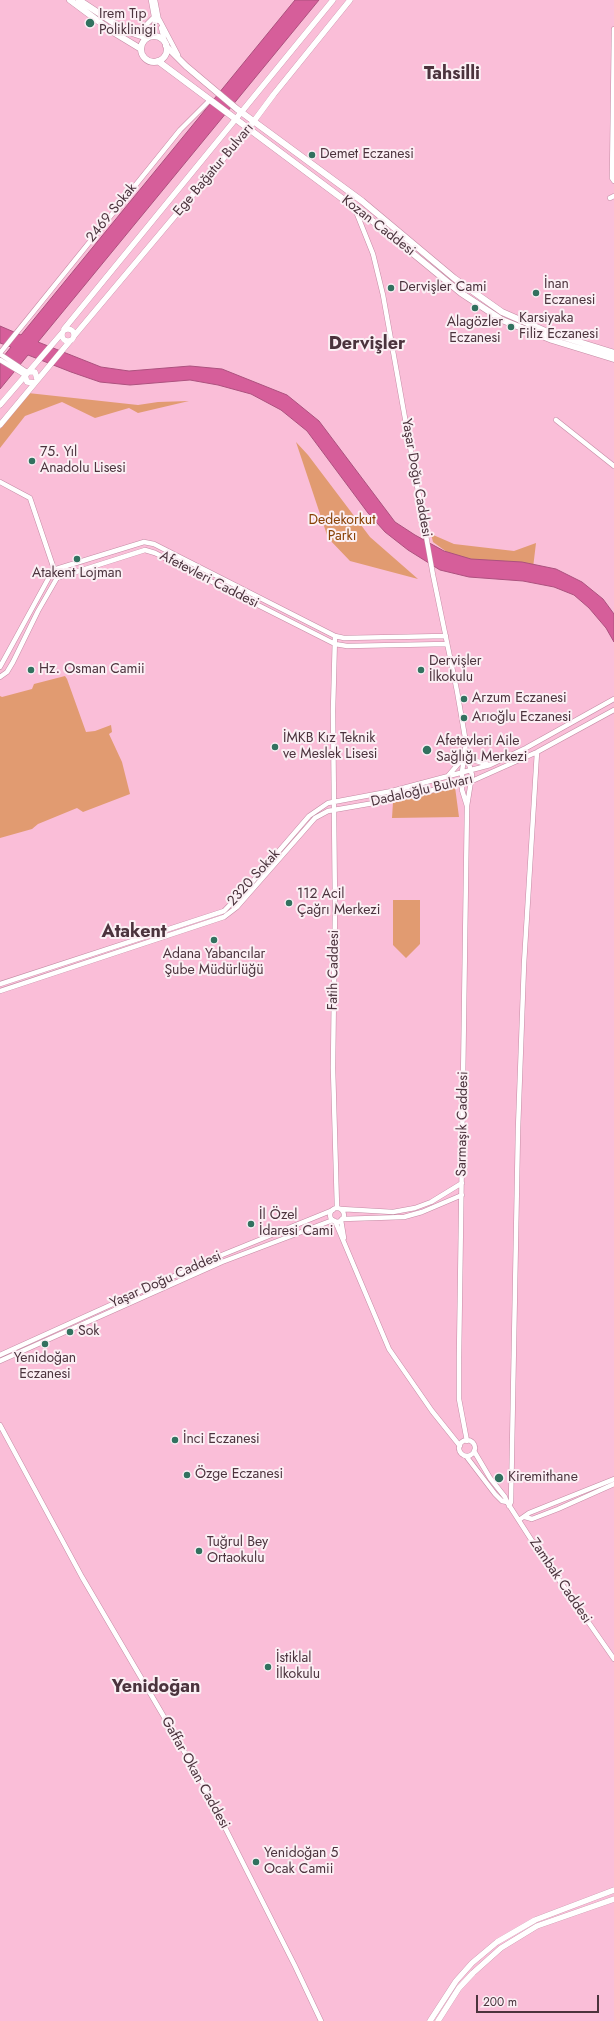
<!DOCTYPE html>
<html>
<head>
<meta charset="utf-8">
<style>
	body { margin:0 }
	#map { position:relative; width:614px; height:2021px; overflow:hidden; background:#fabed8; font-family:Jost,sans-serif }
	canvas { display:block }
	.scale { position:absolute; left:476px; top:1995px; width:123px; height:18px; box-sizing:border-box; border:2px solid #4b333d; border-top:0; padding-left:5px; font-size:12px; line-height:14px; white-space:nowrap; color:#4b333d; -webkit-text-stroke:3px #fbeff4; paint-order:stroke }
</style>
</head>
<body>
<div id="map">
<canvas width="614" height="2021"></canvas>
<div class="scale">200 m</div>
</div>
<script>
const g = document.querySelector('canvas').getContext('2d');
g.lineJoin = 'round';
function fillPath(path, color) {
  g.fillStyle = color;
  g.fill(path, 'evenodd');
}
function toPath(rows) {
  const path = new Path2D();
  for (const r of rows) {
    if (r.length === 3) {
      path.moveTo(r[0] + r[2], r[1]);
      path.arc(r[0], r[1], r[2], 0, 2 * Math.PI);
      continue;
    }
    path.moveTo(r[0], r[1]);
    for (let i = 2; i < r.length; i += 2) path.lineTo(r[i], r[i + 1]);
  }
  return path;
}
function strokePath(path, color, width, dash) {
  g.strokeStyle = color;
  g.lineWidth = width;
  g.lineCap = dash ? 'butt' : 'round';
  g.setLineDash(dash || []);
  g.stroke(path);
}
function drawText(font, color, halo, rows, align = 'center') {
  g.font = font + ' Jost,sans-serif';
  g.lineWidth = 4;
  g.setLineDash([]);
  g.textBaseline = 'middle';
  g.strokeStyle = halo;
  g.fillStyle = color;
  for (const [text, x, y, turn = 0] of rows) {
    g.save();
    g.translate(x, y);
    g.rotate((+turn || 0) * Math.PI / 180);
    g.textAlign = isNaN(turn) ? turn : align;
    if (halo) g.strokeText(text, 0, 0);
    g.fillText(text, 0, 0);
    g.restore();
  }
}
const green = toPath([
	[28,393,138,405,158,402,189,401,138,413,129,408,95,418,62,402,25,416,0,448,0,429],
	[296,442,308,455,370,537,418,579,350,561,328,538],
	[431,534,454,544,514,551,536,543,533,568,484,563,451,555,433,542],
	[65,676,67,679,86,732,95,731,111,725,112,732,109,734,122,762,130,794,83,812,77,808,38,824,32,829,0,838,0,696,2,697,32,689,34,684],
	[455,787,459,817,392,818,393,802],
	[393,900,420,900,420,944,406,958,393,945]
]);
const water = toPath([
	[295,0,319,0,38,342,101,367,129,371,190,366,222,369,287,395,319,421,395,522,415,535,444,551,471,559,522,562,556,569,582,582,603,599,614,614,614,642,606,628,589,608,574,595,554,587,523,581,469,577,440,570,408,550,385,532,368,513,307,431,281,410,251,394,218,385,190,380,130,385,100,382,71,372,28,355,0,389,0,361,11,347,0,343,0,326,21,335,295,0]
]);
const secondary = toPath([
	[155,0,159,21],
	[159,19,178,55],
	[161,28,166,46],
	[614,29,612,178,614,181],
	[131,31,142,29,154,17],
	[147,38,151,35,155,22,151,0],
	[610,198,614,196],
	[355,209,373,254,383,295,433,575,457,691,466,743,462,772,462,790,467,806,459,1357,459,1399,467,1441],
	[0,353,180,130,210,100],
	[0,354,27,372],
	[0,360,25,375],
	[556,420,614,466],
	[0,482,30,498,57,578],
	[335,636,333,711,335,907,333,1068,337,1208],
	[0,667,53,570,144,542,154,544,335,636,344,638,446,636],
	[0,677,7,672,13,662,38,611,57,578,145,550,155,553,335,644,347,646,447,644],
	[466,753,472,775,467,806],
	[467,758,489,765],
	[448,776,464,757],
	[0,984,224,911,253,881,309,816,328,803,392,791,490,765,526,748,614,699],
	[0,991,224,917,237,907,315,818,328,811,391,800,472,781,537,752,614,710],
	[337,1215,7],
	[341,1209,393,1212,415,1208,431,1202,462,1183],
	[342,1219,404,1217,422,1212,462,1195],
	[341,1220,344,1238],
	[335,1221,389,1349,432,1411,460,1446],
	[0,1355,212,1259,333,1210],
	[0,1361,222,1262,333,1220],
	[0,1425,82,1577,201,1780,295,1966,321,2021],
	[467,1448,8],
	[474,1451,490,1478,505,1497,507,1502,534,1544,614,1659],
	[466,1456,495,1494,502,1501,507,1502],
	[509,1506,511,1502,518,1129,524,964,537,752],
	[525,1517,532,1519,558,1509,614,1484],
	[519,1520,529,1513,614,1479]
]);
const primary = toPath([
	[68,335,6],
	[64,329,333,0],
	[74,336,248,129,274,94,350,0],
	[27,372,35,372,37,379],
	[25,375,27,382,35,383],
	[0,405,62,333],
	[0,425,70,341],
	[430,2021,456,1981,472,1963,497,1942,535,1920,614,1890],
	[438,2021,459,1988,473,1973,501,1948,537,1926,614,1899]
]);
const highway = toPath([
	[70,0,113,32,141,49],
	[79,0,126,31,147,38],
	[154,49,13],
	[166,46,186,66,237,109,362,201,454,278,502,312,550,333,614,353],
	[158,61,383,229,461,293,502,320,552,340,614,359]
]);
const markers = [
	[90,23,5,"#32715f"],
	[312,155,4,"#32715f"],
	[391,288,4,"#32715f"],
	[536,293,4,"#32715f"],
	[475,308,4,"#32715f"],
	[511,327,4,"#32715f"],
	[32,461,4,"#32715f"],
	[77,559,4,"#32715f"],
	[31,670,4,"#32715f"],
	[421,670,4,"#32715f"],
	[464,699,4,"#32715f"],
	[464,718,4,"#32715f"],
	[275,747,4,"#32715f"],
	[427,750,5,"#32715f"],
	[289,903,4,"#32715f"],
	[214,940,4,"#32715f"],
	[251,1224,4,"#32715f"],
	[70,1332,4,"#32715f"],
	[45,1344,4,"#32715f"],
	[175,1440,4,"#32715f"],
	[187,1475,4,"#32715f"],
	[499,1478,5,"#32715f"],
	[199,1551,4,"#32715f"],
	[268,1667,4,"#32715f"],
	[256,1862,4,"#32715f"]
];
const poiNames = [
	["Irem Tıp",99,15],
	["Poliklinigi",99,31],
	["Demet Eczanesi",320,155],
	["İnan",544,285],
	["Eczanesi",544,301],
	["Dervişler Cami",399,288],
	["Karsiyaka",519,319],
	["Filiz Eczanesi",519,335],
	["Alagözler",475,323,"center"],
	["Eczanesi",475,339,"center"],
	["75. Yıl",40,453],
	["Anadolu Lisesi",40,469],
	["Atakent Lojman",77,574,"center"],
	["Dervişler",429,662],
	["İlkokulu",429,678],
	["Hz. Osman Camii",39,670],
	["Arzum Eczanesi",472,699],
	["Arıoğlu Eczanesi",472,718],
	["İMKB Kız Teknik",283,739],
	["ve Meslek Lisesi",283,755],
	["Afetevleri Aile",436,742],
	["Sağlığı Merkezi",436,758],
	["112 Acil",297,895],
	["Çağrı Merkezi",297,911],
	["Adana Yabancılar",214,955,"center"],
	["Şube Müdürlüğü",214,971,"center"],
	["İl Özel",259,1216],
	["İdaresi Cami",259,1232],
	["Sok",78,1332],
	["Yenidoğan",45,1359,"center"],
	["Eczanesi",45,1375,"center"],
	["İnci Eczanesi",183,1440],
	["Özge Eczanesi",195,1475],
	["Kiremithane",508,1478],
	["Tuğrul Bey",207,1543],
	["Ortaokulu",207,1559],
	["İstiklal",276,1659],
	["İlkokulu",276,1675],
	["Yenidoğan 5",264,1854],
	["Ocak Camii",264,1870]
];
const streetNames = [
	["Ege Bağatur Bulvarı",214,170,-50],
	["2469 Sokak",112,213,-51],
	["Kozan Caddesi",378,226,38],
	["Yaşar Doğu Caddesi",416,478,80],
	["Afetevleri Caddesi",209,580,27],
	["Dadaloğlu Bulvarı",422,791,-13],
	["2320 Sokak",254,878,-48],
	["Fatih Caddesi",334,970,-89],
	["Sarmaşık Caddesi",463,1124,-89],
	["Yaşar Doğu Caddesi",166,1280,-24],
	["Zambak Caddesi",560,1581,56],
	["Gaffar Okan Caddesi",195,1773,61]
];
const parkNames = [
	["Dedekorkut",342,521],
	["Parkı",342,537]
];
const districtNames = [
	["Tahsilli",452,75],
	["Dervişler",367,345],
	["Atakent",134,933],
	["Yenidoğan",156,1688]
];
fillPath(green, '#e19b71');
fillPath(water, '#d65e9a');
strokePath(water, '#ac517e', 1);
strokePath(secondary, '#c48ba4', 5.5);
strokePath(primary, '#c48ba4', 6);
strokePath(highway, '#c48ba4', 7);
strokePath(secondary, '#fff', 4.5);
strokePath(primary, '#fff', 5.5);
strokePath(highway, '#fff', 6);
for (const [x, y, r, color] of markers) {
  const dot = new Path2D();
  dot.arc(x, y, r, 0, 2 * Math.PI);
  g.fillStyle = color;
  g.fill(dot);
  strokePath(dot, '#fbeff4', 1.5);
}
drawText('14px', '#4b333d', '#fbeff4', poiNames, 'left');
drawText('14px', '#4b333d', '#fbeff4', streetNames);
drawText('14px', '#884105', '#fbeff4', parkNames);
drawText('bold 18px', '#4b333d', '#fbeff4', districtNames);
</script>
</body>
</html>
